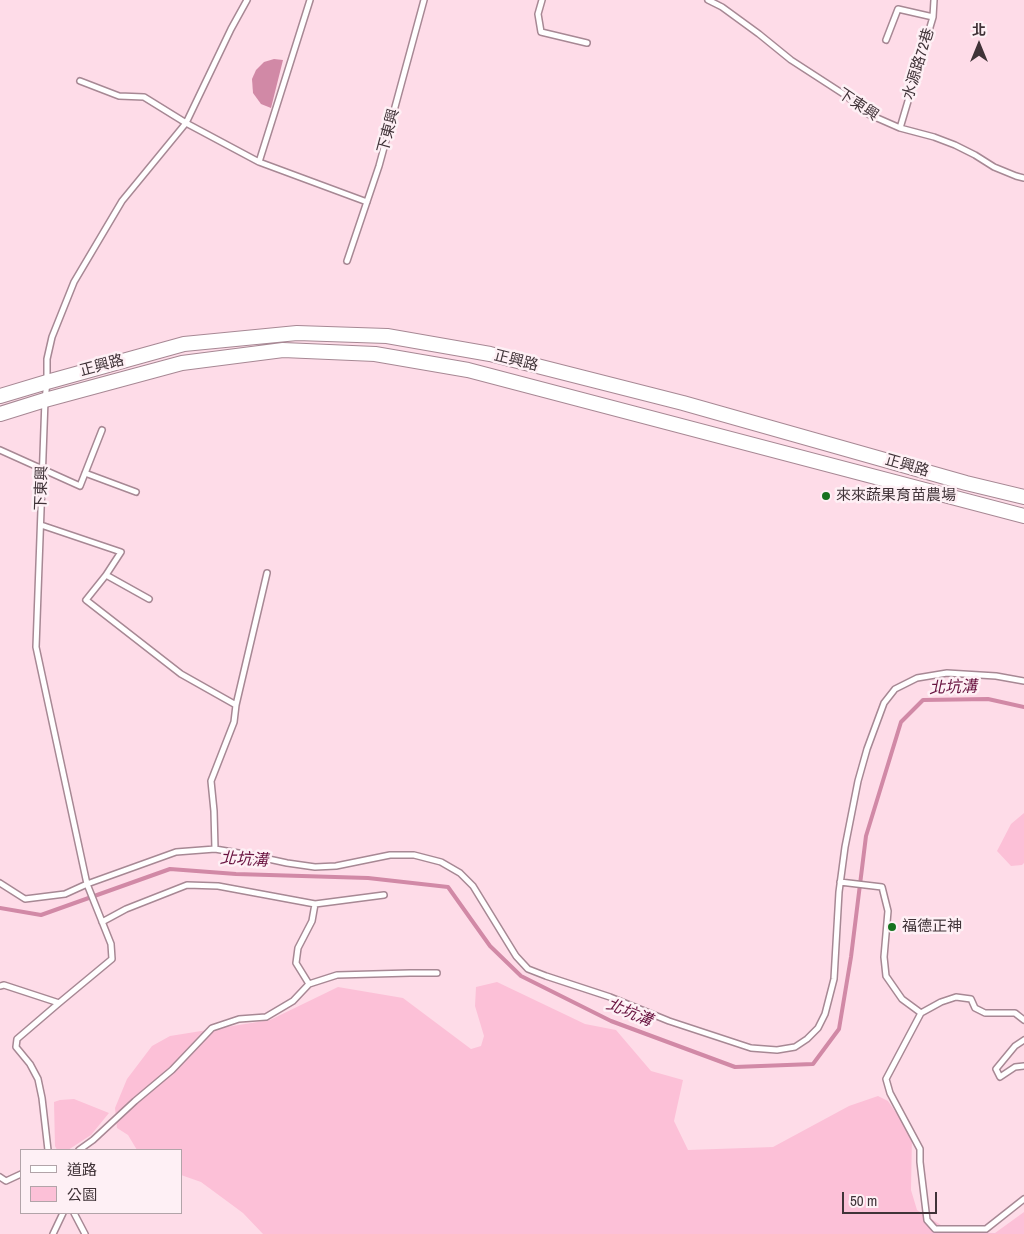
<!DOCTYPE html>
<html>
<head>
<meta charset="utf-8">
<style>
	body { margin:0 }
	#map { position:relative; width:1024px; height:1234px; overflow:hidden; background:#fedce8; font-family:"Archivo Narrow","Noto Sans TC",sans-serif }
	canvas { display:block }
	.legend { position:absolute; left:20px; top:1149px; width:162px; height:65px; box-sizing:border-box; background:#fef0f5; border:1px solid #b2a4a9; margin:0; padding:6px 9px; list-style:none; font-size:15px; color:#403338 }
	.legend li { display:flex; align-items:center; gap:10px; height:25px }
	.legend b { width:25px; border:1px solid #b2a4a9 }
	.north { position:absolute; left:954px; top:20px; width:50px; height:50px; -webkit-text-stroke:4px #fef0f5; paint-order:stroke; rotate:0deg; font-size:14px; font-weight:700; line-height:20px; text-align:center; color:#403338 }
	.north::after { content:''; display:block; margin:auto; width:18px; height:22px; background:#403338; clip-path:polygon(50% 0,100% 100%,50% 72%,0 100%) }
	.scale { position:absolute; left:842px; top:1192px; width:95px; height:22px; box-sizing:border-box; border:2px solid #403338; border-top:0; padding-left:6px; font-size:15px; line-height:18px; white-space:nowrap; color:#403338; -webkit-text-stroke:4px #fef0f5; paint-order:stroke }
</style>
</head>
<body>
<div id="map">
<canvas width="1024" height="1234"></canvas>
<ul class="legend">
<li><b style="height:6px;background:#fff"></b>道路</li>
<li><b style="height:14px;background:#fcc0d7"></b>公園</li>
</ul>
<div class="north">北</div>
<div class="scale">50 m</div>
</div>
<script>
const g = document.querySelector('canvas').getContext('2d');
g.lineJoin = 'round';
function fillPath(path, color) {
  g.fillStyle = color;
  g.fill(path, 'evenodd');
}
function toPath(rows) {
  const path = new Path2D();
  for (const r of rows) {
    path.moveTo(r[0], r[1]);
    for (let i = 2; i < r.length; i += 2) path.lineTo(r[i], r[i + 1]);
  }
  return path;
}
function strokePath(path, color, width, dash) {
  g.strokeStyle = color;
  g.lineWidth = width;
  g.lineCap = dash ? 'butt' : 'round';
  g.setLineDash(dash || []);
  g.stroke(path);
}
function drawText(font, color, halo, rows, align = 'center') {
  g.font = font + ' "Archivo Narrow","Noto Sans TC",sans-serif';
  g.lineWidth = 5;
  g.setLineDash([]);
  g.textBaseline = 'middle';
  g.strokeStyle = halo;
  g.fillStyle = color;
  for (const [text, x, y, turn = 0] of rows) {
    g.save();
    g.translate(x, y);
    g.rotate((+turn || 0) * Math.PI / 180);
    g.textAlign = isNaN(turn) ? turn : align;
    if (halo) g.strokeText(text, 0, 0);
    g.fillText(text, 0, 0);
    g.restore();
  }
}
const green = toPath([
	[1024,813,1024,863,1022,865,1011,866,997,851,1011,824],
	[497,982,585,1024,616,1030,651,1071,683,1080,674,1121,688,1150,773,1147,849,1106,878,1096,888,1101,912,1136,911,1190,917,1210,952,1232,995,1233,1024,1212,1024,1234,263,1234,243,1213,201,1182,181,1175,181,1150,137,1150,128,1135,117,1128,115,1108,127,1079,152,1046,170,1036,270,1020,338,987,403,998,471,1049,481,1046,484,1036,475,1006,476,987],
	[74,1099,109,1113,91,1135,68,1150,57,1150,55,1146,54,1102,60,1100]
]);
const water = toPath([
	[274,59,283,60,271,108,261,104,253,93,252,79,256,70,264,62]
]);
const stream = toPath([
	[0,908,41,915,170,869,236,874,368,878,448,887,490,946,521,976,611,1021,735,1067,813,1064,839,1029,851,957,866,836,901,722,923,700,988,699,1024,707]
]);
const service = toPath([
	[542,0,538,14,541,32,587,43],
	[708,0,722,7,759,34,791,60,845,95,868,114,900,128,934,137,955,145,975,155,994,167,1016,176,1024,178],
	[886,40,898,9,933,17],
	[80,81,119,96,144,97,186,123,259,162,310,0],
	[900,128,933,17,934,0],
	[259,162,367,202],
	[347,261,379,166,424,0],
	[0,450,80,486,102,430],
	[85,473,136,492],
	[41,525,121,552,106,575,149,599],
	[106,575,86,600,181,674,236,705],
	[215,849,214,811,211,781,234,722,236,705,267,573],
	[840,882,882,887,888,911,884,957,886,976,902,999,921,1013],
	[0,883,25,899,65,894,87,884,176,852,215,849,250,855,287,863,315,867,336,866,390,855,414,855,441,862,460,873,473,886,516,956,528,969,546,976,610,997,669,1021,751,1048,777,1050,795,1047,807,1039,818,1028,825,1014,834,979,839,892,845,847,858,781,867,749,884,703,895,689,917,678,947,673,996,676,1024,681],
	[102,922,126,909,187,885,218,886,315,904,384,895],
	[309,984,296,963,298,948,312,921,315,904],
	[0,986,4,985,59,1003],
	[1024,1020,1015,1013,985,1013,975,1008,971,999,956,997,941,1002,921,1013,886,1079,890,1093,920,1149,920,1162,927,1220,935,1229,986,1229,1024,1199],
	[1024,1040,1015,1046,996,1069,1000,1077,1015,1067,1024,1066],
	[48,1150,42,1098,38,1079,30,1064,16,1047,17,1039,59,1003,112,959,111,944,87,884,36,647,45,400,47,382,47,359,52,337,74,282,122,201,186,123,231,29,247,0],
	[79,1150,93,1140,135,1101,172,1070,212,1028,239,1019,266,1017,293,1001,309,984,337,975,410,973,437,973],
	[0,1177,6,1181,21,1174],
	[74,1213,85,1234],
	[53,1234,63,1213]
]);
const secondary = toPath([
	[0,396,47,382,184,344,297,333,387,336,490,354,683,403,966,483,1024,497],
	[0,414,45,400,182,363,283,350,375,354,468,370,1024,516]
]);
const markers = [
	[826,496,5,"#16721f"],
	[892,927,5,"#16721f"]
];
const streetNames = [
	["水源路72巷",919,64,-73],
	["下東興",858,105,34],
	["下東興",389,131,-75],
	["正興路",516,361,14],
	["正興路",102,366,-15],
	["正興路",907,466,16],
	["下東興",42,488,-88]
];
const poiNames = [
	["來來蔬果育苗農場",836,496],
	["福德正神",902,927]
];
const waterNames = [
	["北坑溝",953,688,-2],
	["北坑溝",244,860,3],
	["北坑溝",629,1013,22]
];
fillPath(green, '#fcc0d7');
fillPath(water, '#d189a6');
strokePath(stream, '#d189a6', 4);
strokePath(service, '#a78894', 8);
strokePath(secondary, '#a78894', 16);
strokePath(service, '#fff', 5);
strokePath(secondary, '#fff', 14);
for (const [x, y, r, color] of markers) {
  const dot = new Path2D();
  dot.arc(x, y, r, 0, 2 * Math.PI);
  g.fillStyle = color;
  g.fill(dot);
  strokePath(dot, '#fef0f5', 2);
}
drawText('15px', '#403338', '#fef0f5', streetNames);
drawText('15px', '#403338', '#fef0f5', poiNames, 'left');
drawText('italic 16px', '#691440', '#fef0f5', waterNames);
</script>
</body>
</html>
